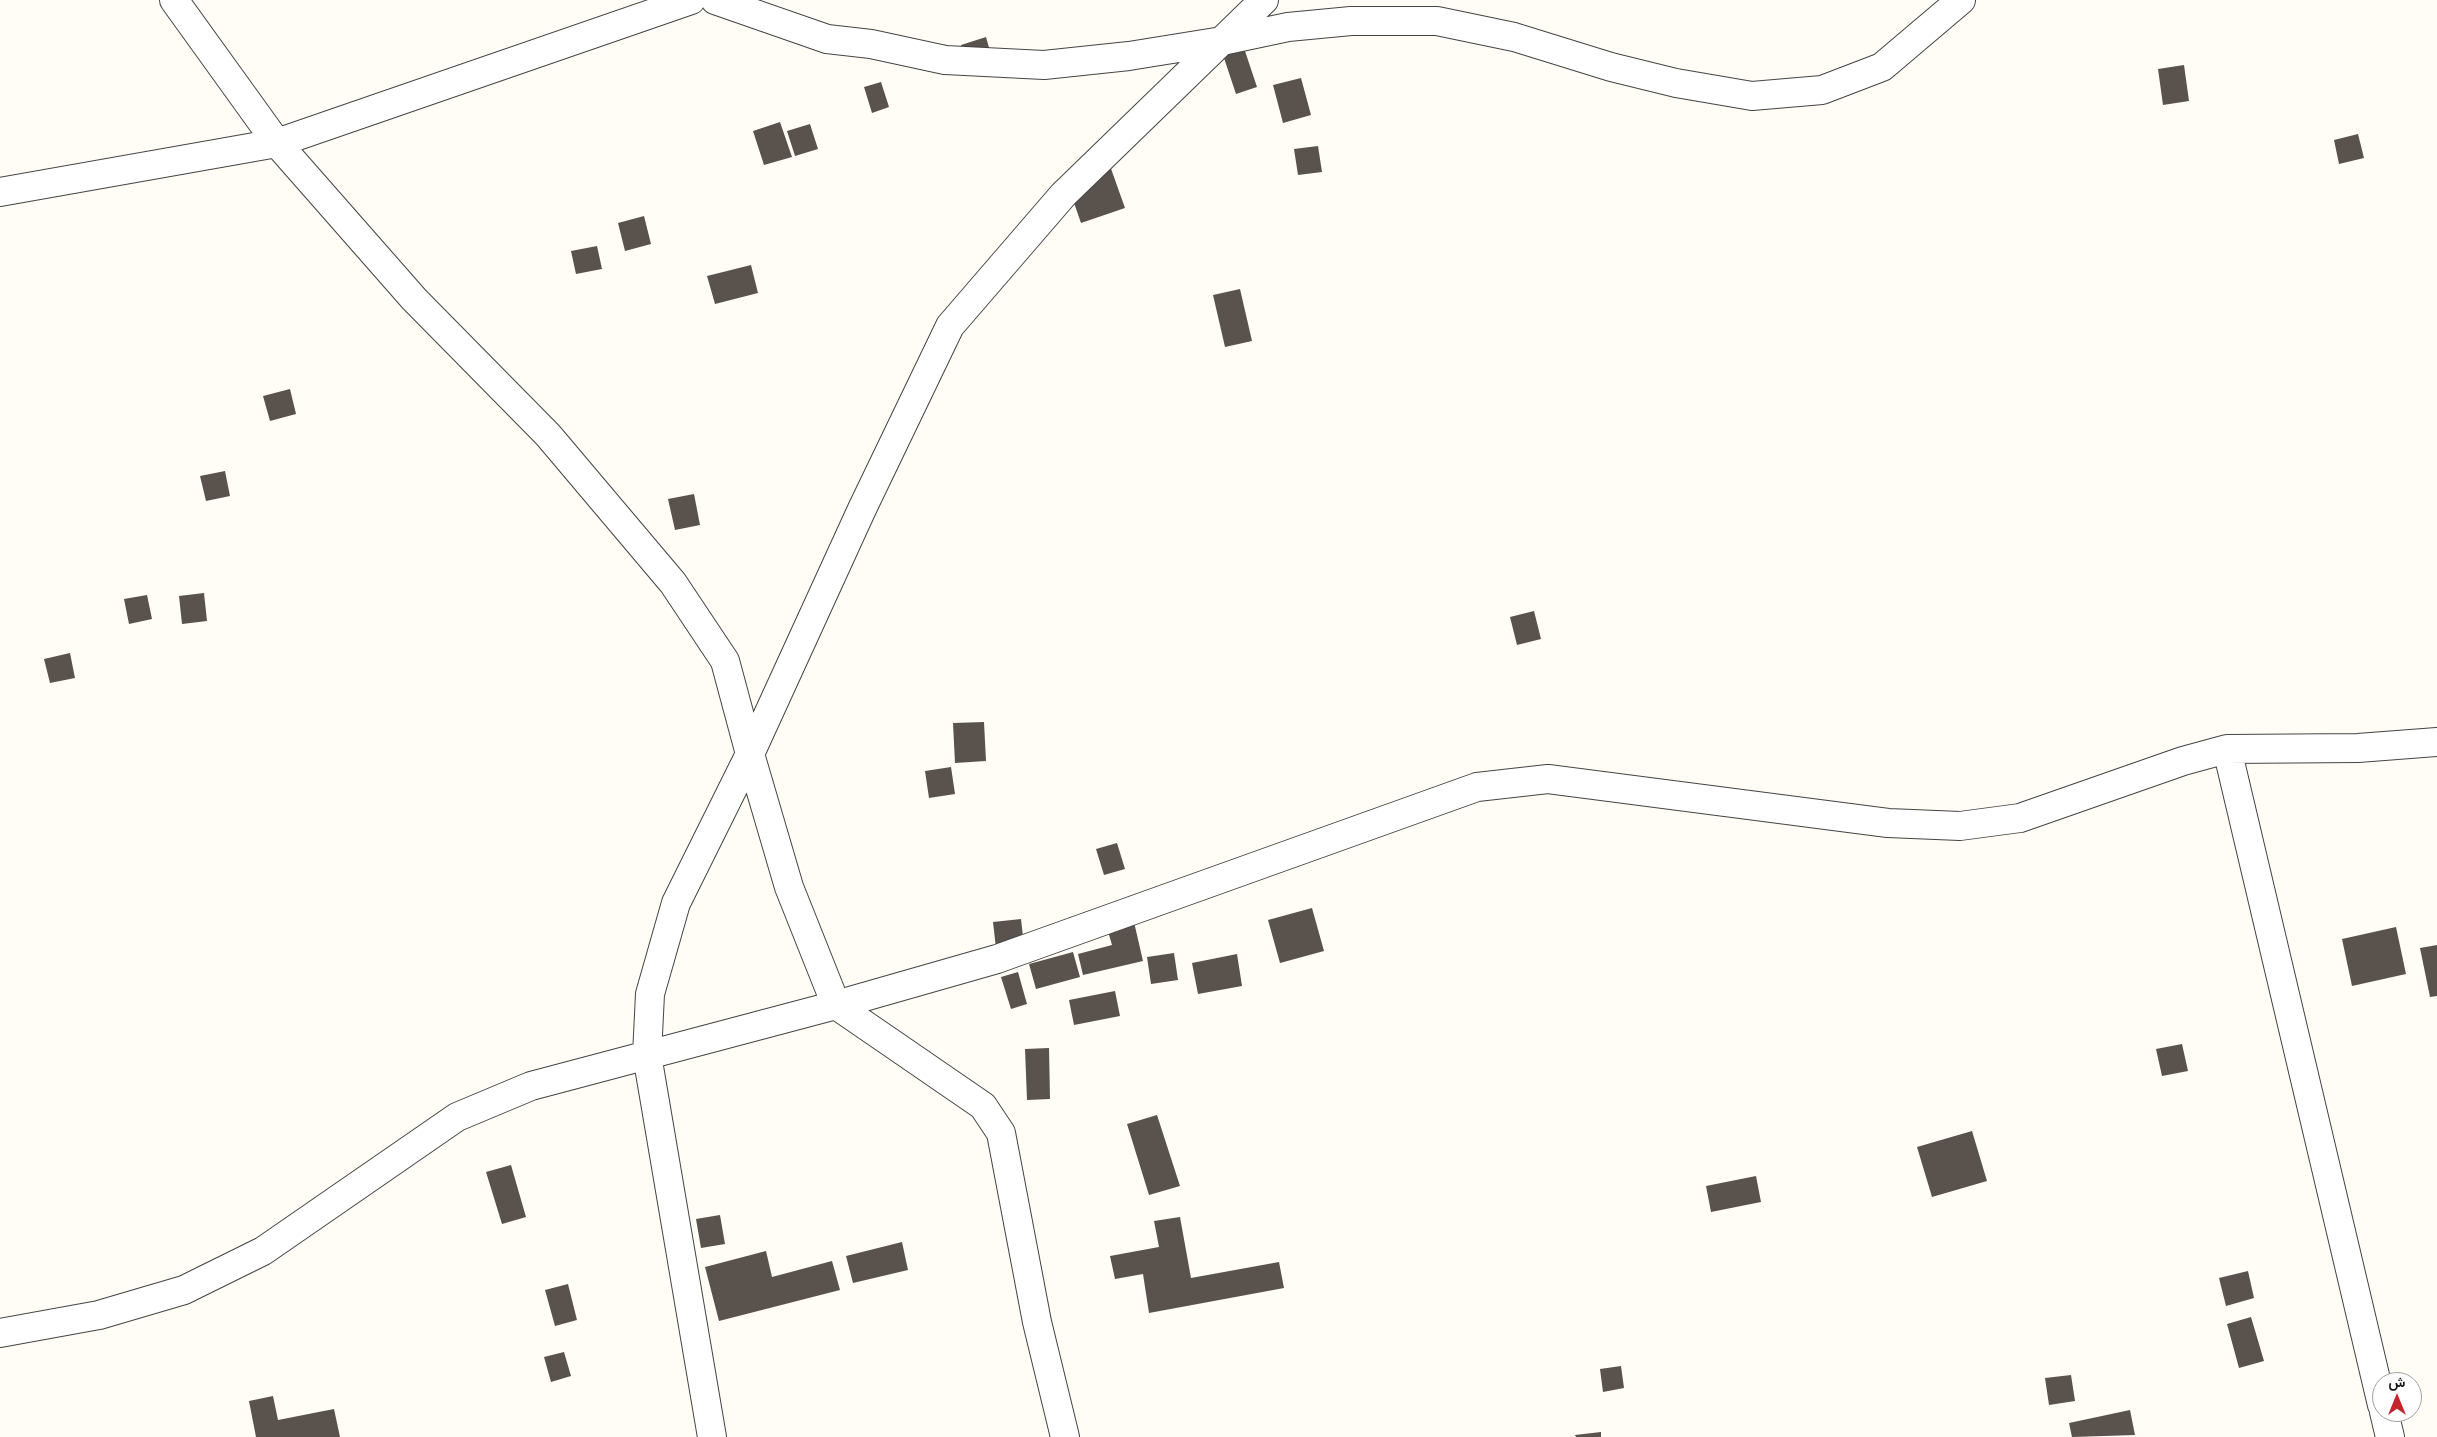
<!DOCTYPE html>
<html>
<head>
<meta charset="utf-8">
<style>
	body { margin:0 }
	#map { position:relative; width:2437px; height:1437px; overflow:hidden; background:#fffdf5; font-family:"Times New Roman",Vazirmatn,serif }
	canvas { display:block }
	.north { position:absolute; left:2372px; top:1372px; width:50px; height:50px; box-sizing:border-box; background:#fff; border:1px solid #a0a0a0; border-radius:50%; rotate:0deg; font-size:14px; font-weight:700; line-height:20px; text-align:center; color:#111 }
	.north::after { content:''; display:block; margin:auto; width:18px; height:22px; background:#c4262e; clip-path:polygon(50% 0,100% 100%,50% 72%,0 100%) }
</style>
</head>
<body>
<div id="map">
<canvas width="2437" height="1437"></canvas>
<div class="north">ش</div>
</div>
<script>
const g = document.querySelector('canvas').getContext('2d');
g.lineJoin = 'round';
function fillPath(path, color) {
  g.fillStyle = color;
  g.fill(path, 'evenodd');
}
function toPath(rows) {
  const path = new Path2D();
  for (const r of rows) {
    path.moveTo(r[0], r[1]);
    for (let i = 2; i < r.length; i += 2) path.lineTo(r[i], r[i + 1]);
  }
  return path;
}
function strokePath(path, color, width, dash) {
  g.strokeStyle = color;
  g.lineWidth = width;
  g.lineCap = dash ? 'butt' : 'round';
  g.setLineDash(dash || []);
  g.stroke(path);
}
const building = toPath([
	[986,37,992,58,966,66,961,45],
	[1242,42,1257,87,1236,94,1221,49],
	[2184,65,2189,101,2163,105,2158,69],
	[1301,78,1311,115,1283,123,1273,85],
	[881,82,889,107,872,113,864,87],
	[780,122,792,157,764,165,753,131],
	[810,124,818,149,795,156,787,131],
	[2358,134,2364,158,2339,164,2334,140],
	[1318,146,1322,172,1298,175,1294,149],
	[1109,163,1125,208,1081,223,1065,177],
	[644,216,651,244,625,251,618,223],
	[597,246,602,269,576,274,571,251],
	[751,265,758,293,715,304,707,276],
	[1240,289,1252,341,1225,347,1213,295],
	[290,389,296,414,270,421,263,396],
	[225,471,230,496,206,501,200,476],
	[694,494,700,525,675,530,668,499],
	[204,593,207,621,182,624,179,596],
	[147,595,152,619,129,624,124,599],
	[1534,611,1541,639,1517,645,1510,617],
	[70,653,75,678,50,683,44,659],
	[984,722,986,761,955,763,953,723],
	[951,767,955,794,929,798,925,771],
	[1117,843,1125,869,1104,875,1096,849],
	[1312,908,1324,951,1280,963,1268,920],
	[1021,919,1026,963,998,966,993,922],
	[1134,922,1143,961,1083,975,1078,954,1112,945,1107,928],
	[2396,927,2406,974,2352,986,2342,939],
	[2437,945,2437,996,2430,997,2420,948],
	[1073,952,1080,977,1036,989,1029,964],
	[1174,953,1178,980,1151,984,1147,957],
	[1237,954,1242,986,1198,994,1192,963],
	[1018,972,1027,1004,1011,1009,1001,977],
	[1115,991,1120,1016,1074,1025,1069,1000],
	[2182,1044,2188,1071,2162,1076,2156,1049],
	[1049,1048,1050,1099,1027,1100,1025,1049],
	[1157,1115,1180,1186,1149,1195,1127,1124],
	[1972,1131,1987,1181,1932,1197,1917,1147],
	[511,1165,526,1217,502,1224,486,1172],
	[1756,1176,1761,1202,1711,1212,1706,1186],
	[720,1215,725,1244,701,1248,696,1219],
	[1180,1217,1191,1278,1279,1262,1284,1288,1149,1313,1143,1274,1115,1279,1110,1256,1159,1247,1154,1221],
	[902,1242,908,1270,853,1283,846,1256],
	[766,1251,772,1277,832,1261,840,1290,719,1321,705,1267],
	[2248,1271,2254,1298,2226,1306,2219,1278],
	[568,1284,577,1320,555,1326,545,1290],
	[2251,1317,2264,1361,2239,1368,2227,1324],
	[564,1352,571,1376,551,1382,544,1357],
	[1621,1366,1624,1388,1603,1392,1600,1369],
	[2071,1375,2075,1401,2049,1405,2045,1378],
	[273,1396,278,1420,334,1409,340,1437,256,1437,249,1401],
	[2130,1410,2135,1435,2072,1437,2069,1423],
	[1601,1432,1601,1437,1576,1437,1575,1435]
]);
const street = toPath([
	[174,0,277,143,414,299,548,435,673,583,725,661,750,754,789,887,836,1005,983,1106,1001,1133,1037,1322,1065,1437],
	[715,0,827,39,871,44,945,60,1044,65,1129,56,1222,41,1288,27,1351,21,1437,21,1514,37,1611,67,1676,83,1752,96,1822,90,1882,67,1961,0],
	[0,192,277,143,691,0],
	[2227,749,2382,1405],
	[0,1333,99,1315,184,1290,263,1251,457,1117,531,1086,836,1005,997,959,1477,787,1548,779,1888,823,1960,826,2020,818,2183,761,2227,749,2358,748,2437,742],
	[2384,1412,2390,1437],
	[712,1437,647,1055,650,994,676,903,750,754,862,509,950,326,1063,195,1264,0]
]);
fillPath(building, '#5a524d');
strokePath(street, '#444', 30);
strokePath(street, '#fff', 28);
</script>
</body>
</html>
